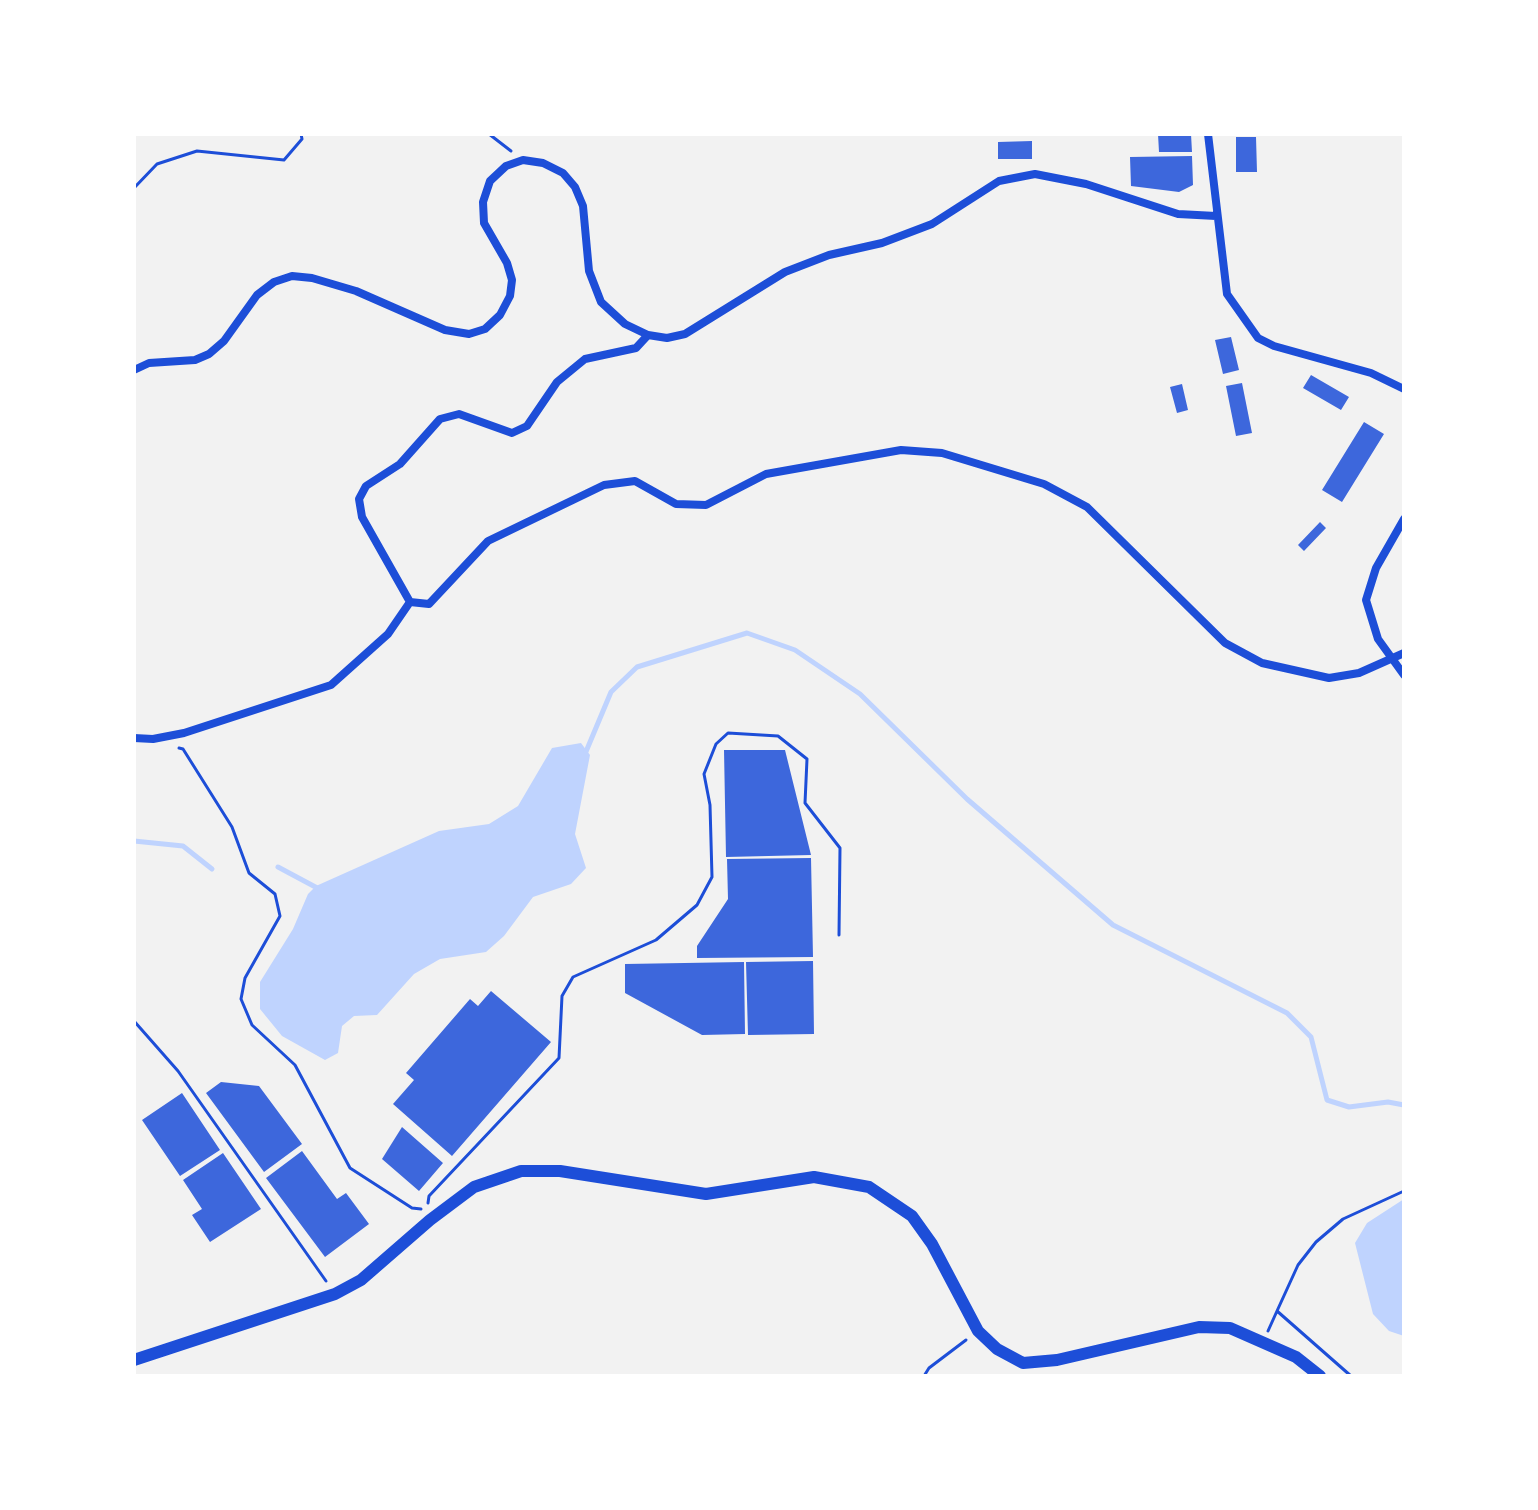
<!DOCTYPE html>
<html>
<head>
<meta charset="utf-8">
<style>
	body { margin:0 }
	#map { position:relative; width:1538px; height:1510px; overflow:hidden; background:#f2f2f2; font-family:"Work Sans",sans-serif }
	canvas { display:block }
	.frame { position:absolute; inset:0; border:136px solid #fff; pointer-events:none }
</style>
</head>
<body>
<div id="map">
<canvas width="1538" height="1510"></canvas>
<div class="frame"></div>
</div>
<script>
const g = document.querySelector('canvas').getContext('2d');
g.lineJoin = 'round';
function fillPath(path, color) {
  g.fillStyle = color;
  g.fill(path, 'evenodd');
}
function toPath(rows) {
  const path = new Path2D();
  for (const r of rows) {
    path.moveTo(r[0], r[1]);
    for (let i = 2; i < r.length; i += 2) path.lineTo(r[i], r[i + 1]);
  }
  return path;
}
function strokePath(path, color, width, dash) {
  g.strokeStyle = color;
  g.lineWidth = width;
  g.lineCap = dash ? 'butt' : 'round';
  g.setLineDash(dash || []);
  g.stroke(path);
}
const water = toPath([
	[581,743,590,755,575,834,586,868,571,884,533,897,504,936,486,952,440,959,414,974,377,1015,354,1016,342,1026,338,1053,325,1060,282,1036,260,1009,260,982,293,929,308,894,316,886,439,831,489,824,518,806,552,748],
	[1404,1199,1404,1336,1389,1331,1373,1314,1355,1243,1367,1223]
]);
const stream = toPath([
	[585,754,611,692,637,667,747,633,795,650,860,694,967,799,1113,925,1287,1013,1311,1037,1327,1100,1349,1107,1388,1102,1404,1105],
	[134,841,183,846,212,869],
	[278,867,321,890]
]);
const building = toPath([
	[1158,134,1191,134,1192,152,1159,152],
	[1236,137,1256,137,1257,172,1236,172],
	[1032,141,1032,159,998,159,998,142],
	[1192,156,1193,185,1179,192,1131,186,1130,157],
	[1231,337,1239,370,1223,374,1215,340],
	[1311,375,1349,397,1341,410,1303,388],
	[1242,383,1252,433,1236,436,1226,386],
	[1182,384,1188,410,1177,413,1170,387],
	[1364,422,1384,434,1342,502,1322,490],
	[1320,522,1326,528,1304,551,1298,545],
	[724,750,785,750,811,855,726,857],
	[811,858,813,957,697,958,697,946,728,899,727,859],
	[813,961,814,1034,748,1035,746,962],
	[744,962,745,1034,702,1035,625,993,625,964],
	[491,991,551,1042,452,1156,393,1104,414,1080,406,1073,470,999,478,1006],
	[221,1082,259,1086,302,1144,264,1172,206,1093],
	[182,1093,220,1150,180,1176,142,1120],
	[402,1127,443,1163,419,1191,382,1159],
	[302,1151,337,1199,346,1193,369,1224,325,1257,266,1178],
	[223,1153,261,1209,210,1242,192,1215,202,1209,183,1180]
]);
const path = toPath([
	[489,134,511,151],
	[134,188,157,164,197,151,284,160,302,139,301,134],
	[179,748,183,749,232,827,249,873,275,894,280,916,245,978,241,999,252,1025,295,1065,350,1168,412,1208,421,1209],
	[134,1021,178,1071,326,1281],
	[428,1203,429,1196,559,1058,562,996,573,977,656,940,697,905,712,877,710,805,704,774,716,744,728,733,778,736,807,759,805,803,840,848,839,935],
	[1277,1311,1298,1265,1316,1242,1343,1219,1404,1191],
	[1268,1331,1277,1311,1351,1376],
	[924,1376,929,1368,966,1340]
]);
const minor = toPath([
	[1208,134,1227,294,1258,338,1274,346,1371,373,1404,389],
	[134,370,149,363,195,360,209,354,224,341,257,295,274,282,292,276,312,278,356,291,445,330,469,334,485,329,500,315,510,296,512,280,507,263,484,223,483,202,490,181,506,166,523,160,543,163,563,173,575,187,583,206,589,271,601,302,625,324,648,335,667,338,685,334,785,272,829,255,882,243,932,224,999,181,1035,174,1086,184,1178,214,1216,216],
	[1404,519,1376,568,1366,600,1378,639,1404,675],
	[410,602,429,604,488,541,604,485,635,481,676,504,706,505,766,474,901,450,942,453,1044,484,1087,507,1225,643,1262,663,1329,678,1359,673,1404,653],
	[410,602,362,517,359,499,366,486,400,464,440,419,459,414,512,433,527,426,557,382,585,359,636,348,648,335],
	[134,738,153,739,184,733,331,685,388,634,410,602]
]);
const tertiary = toPath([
	[134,1360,335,1294,361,1280,430,1220,474,1187,521,1171,560,1171,706,1194,814,1177,869,1187,912,1216,932,1244,978,1331,997,1349,1023,1363,1057,1360,1199,1327,1230,1328,1296,1357,1320,1376]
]);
fillPath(water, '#bfd3fe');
strokePath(stream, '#bfd3fe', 5);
fillPath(building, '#3d67dc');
strokePath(path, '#1d4ed8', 3);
strokePath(minor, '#1d4ed8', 8);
strokePath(tertiary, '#1d4ed8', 12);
</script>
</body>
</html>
